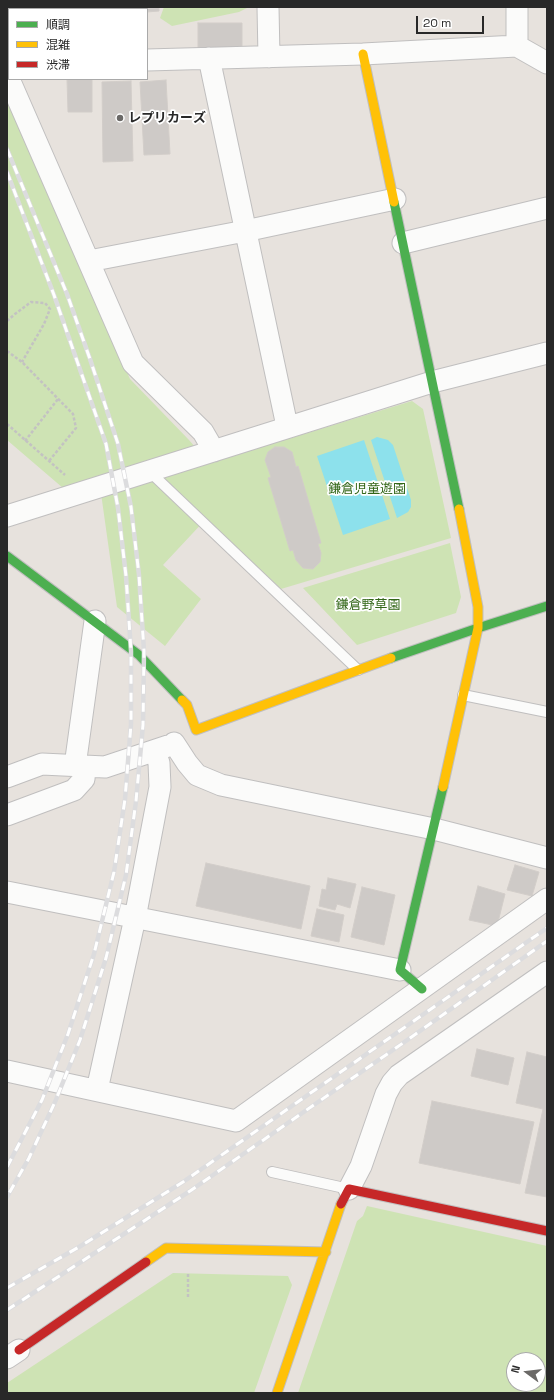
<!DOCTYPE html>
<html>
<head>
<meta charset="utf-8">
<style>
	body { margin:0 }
	#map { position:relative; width:554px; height:1400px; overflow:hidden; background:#e7e2dd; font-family:"Space Grotesk","Noto Sans JP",sans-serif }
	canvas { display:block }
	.frame { position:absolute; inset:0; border:8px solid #282828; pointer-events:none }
	.legend { position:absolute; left:8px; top:8px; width:140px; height:72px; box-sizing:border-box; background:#fff; border:1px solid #a9a9a9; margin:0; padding:5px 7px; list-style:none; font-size:12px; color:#282828 }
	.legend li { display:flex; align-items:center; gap:8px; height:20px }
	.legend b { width:20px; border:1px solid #a9a9a9 }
	.north { position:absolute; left:506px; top:1352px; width:40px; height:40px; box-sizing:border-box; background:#fff; border:1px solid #a9a9a9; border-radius:50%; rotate:285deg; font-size:11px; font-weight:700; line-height:16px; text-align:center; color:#282828 }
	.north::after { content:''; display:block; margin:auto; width:14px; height:18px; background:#6b6967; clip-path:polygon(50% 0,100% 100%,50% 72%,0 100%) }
	.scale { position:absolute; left:416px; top:16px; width:68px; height:18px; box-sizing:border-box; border:2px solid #282828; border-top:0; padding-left:5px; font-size:12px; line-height:14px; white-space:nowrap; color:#282828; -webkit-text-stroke:3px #fff; paint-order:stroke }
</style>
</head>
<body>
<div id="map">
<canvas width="554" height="1400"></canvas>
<div class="frame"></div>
<ul class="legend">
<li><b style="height:5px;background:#4caf50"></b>順調</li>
<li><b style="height:5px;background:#ffc107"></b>混雑</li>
<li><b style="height:5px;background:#c62828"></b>渋滞</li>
</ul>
<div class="north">N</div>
<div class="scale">20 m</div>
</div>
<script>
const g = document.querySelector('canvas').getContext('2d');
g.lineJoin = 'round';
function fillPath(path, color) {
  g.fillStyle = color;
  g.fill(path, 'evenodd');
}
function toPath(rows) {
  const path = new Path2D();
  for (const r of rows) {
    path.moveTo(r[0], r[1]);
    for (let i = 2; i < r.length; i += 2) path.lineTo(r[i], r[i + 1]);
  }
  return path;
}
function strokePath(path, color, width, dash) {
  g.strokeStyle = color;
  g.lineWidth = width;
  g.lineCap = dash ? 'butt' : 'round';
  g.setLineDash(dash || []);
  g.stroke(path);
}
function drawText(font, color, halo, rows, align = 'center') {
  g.font = font + ' "Space Grotesk","Noto Sans JP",sans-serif';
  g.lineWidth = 3.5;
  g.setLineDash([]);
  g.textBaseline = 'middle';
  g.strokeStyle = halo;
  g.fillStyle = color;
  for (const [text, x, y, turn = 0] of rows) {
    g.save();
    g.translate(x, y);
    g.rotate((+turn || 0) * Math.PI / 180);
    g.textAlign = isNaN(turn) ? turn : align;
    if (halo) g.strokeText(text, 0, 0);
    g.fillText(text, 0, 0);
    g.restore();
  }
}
const green = toPath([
	[164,7,249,7,239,12,172,26,160,18],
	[7,100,130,379,189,440,209,463,412,401,423,409,451,538,281,589,206,519,163,565,201,599,165,646,117,607,99,479,63,488,7,440],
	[450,543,461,597,456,613,357,645,303,588],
	[367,1206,547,1246,547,1393,298,1393,357,1221,363,1216],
	[514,1360,538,1360,538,1384,514,1384],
	[173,1273,288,1276,292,1285,254,1393,7,1393,7,1383]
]);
const water = toPath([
	[377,437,388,440,393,445,411,500,411,507,408,512,397,518,371,440],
	[364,440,390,519,343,535,317,456]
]);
const building = toPath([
	[61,7,95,7,95,9,61,9,61,7],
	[99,7,125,7,125,9,99,9,99,7],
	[140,7,159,7,159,11,147,12,147,9,141,9,140,7],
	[198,23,242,23,242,48,198,48,198,23],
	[67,79,92,79,92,112,68,112,67,79],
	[166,80,170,154,144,155,140,82,166,80],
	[131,81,133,161,103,162,102,82,131,81],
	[275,447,284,447,292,452,296,467,298,466,321,543,318,544,321,553,320,562,313,569,303,568,296,560,293,550,290,551,268,478,271,477,265,460,268,452,275,447],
	[206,863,310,886,301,929,196,906,206,863],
	[515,865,539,872,532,896,507,890,515,865],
	[328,878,356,884,350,908,337,904,335,910,319,906,322,889,326,890,328,878],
	[478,886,505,894,497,926,469,920,478,886],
	[362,887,395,895,384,945,351,937,362,887],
	[317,909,344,915,339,942,311,936,317,909],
	[477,1049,514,1058,508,1085,471,1076,477,1049],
	[527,1052,547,1057,547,1197,525,1193,543,1109,516,1103,527,1052],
	[432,1101,534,1122,520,1184,419,1163,432,1101]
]);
const path = toPath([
	[7,321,15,314,31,302,45,303,50,309,44,324,22,362],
	[7,351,22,362,73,414,76,428,49,461],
	[7,424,65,475],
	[25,441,58,399],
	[188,1297,188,1272]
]);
const lane = toPath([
	[149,471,358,670],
	[463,695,547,712],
	[272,1172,349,1189]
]);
const street = toPath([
	[268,7,269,57],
	[517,46,517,7],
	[209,58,287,426],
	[147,60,363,54,517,46,547,63],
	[9,79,133,363,203,432,214,451],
	[403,243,547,208],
	[89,261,245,231,395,199],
	[7,516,432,382,547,353],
	[174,743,187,763,197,775,221,785,434,829,547,858],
	[75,766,95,621],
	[7,777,42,764,105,767,168,746],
	[7,815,74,790,84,779,85,766],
	[7,892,400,970],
	[7,1071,236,1121,547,899],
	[97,1090,135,918,160,787,159,763,155,751],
	[349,1189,361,1166,386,1094,392,1083,399,1075,547,972],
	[7,1358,19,1350]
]);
const fast = toPath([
	[394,202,459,509],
	[7,556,139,655,182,700],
	[391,658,478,628,547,606],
	[422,989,400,970,443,787]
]);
const slow = toPath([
	[363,54,394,202],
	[182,700,187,705,196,730,391,658],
	[443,787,478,628,478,607,459,509],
	[146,1262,166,1248,326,1252],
	[277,1393,341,1204]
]);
const jam = toPath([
	[341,1204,349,1189,547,1231],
	[19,1350,146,1262]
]);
const rail = toPath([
	[7,149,67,294,90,359,118,444,131,507,139,575,144,651,143,725,136,801,126,875,106,958,80,1040,55,1102,29,1158,7,1197],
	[7,172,54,295,106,444,118,508,126,576,131,651,131,724,125,799,114,872,94,954,68,1034,42,1100,7,1167],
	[7,1288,79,1247,183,1182,547,928],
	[7,1310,190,1191,403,1043,547,941]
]);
const markers = [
	[120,118,4,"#6b6967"]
];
const poiNames = [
	["レプリカーズ",128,118]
];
const parkNames = [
	["鎌倉児童遊園",367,489],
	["鎌倉野草園",368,605]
];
fillPath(green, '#cee3b4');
fillPath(water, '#8de1ec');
fillPath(building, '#cecac7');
strokePath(building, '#d2cdc9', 1);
strokePath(lane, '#c0bfbf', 12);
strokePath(street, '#c0bfbf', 23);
strokePath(fast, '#c0bfbf', 11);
strokePath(slow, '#c0bfbf', 11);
strokePath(jam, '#c0bfbf', 11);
strokePath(path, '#c3c2c2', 2.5, [3, 2]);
strokePath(lane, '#fbfbfa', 10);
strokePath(street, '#fbfbfa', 21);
strokePath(fast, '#4caf50', 9);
strokePath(slow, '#ffc107', 9);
strokePath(jam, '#c62828', 9);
strokePath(rail, '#dcdcde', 4.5);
strokePath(rail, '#fff', 3, [9]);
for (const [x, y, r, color] of markers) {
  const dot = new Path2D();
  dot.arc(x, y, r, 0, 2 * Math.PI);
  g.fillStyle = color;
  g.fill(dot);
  strokePath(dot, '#fff', 1.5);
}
drawText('bold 13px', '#282828', '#fff', poiNames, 'left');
drawText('13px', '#326617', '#fff', parkNames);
</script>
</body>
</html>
